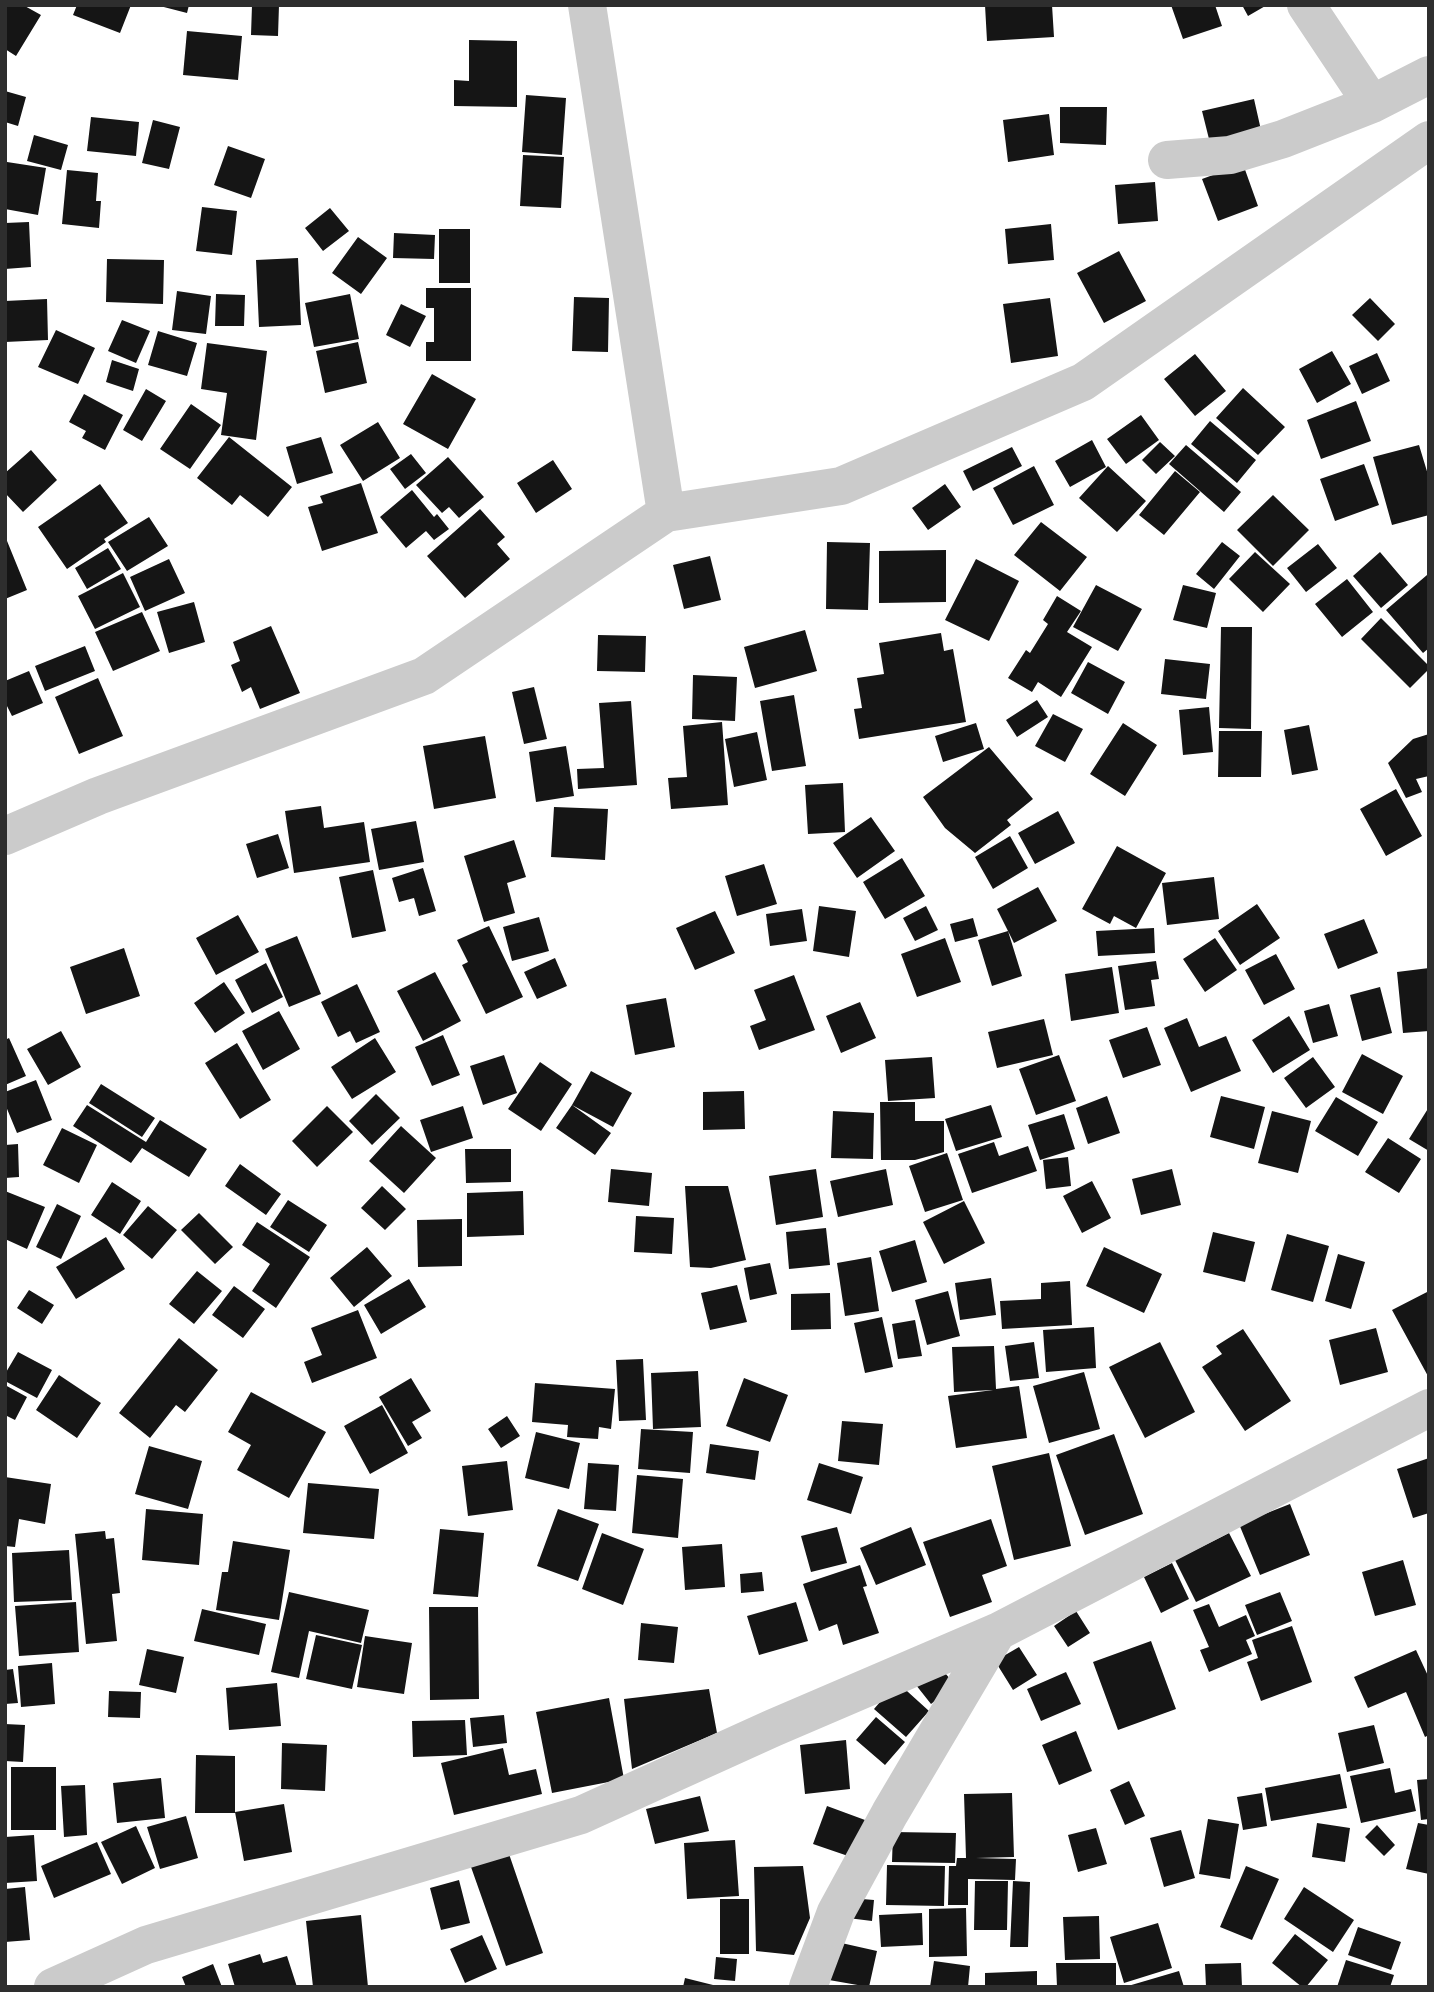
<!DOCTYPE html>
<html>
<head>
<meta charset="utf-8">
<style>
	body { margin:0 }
	#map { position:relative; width:1434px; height:1992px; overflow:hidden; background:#fff; font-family:Commissioner,sans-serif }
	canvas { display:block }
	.frame { position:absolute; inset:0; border:7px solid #2e2e2e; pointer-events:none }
</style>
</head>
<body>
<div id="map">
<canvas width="1434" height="1992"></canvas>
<div class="frame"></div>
</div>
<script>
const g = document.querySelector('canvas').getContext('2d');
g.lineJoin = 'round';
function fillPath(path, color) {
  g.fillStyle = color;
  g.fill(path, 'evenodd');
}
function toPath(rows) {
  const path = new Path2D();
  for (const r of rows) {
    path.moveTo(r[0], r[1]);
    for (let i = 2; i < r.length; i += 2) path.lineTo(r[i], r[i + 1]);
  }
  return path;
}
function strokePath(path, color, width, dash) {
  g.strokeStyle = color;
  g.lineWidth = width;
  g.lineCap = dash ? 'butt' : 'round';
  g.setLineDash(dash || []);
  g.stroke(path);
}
const building = toPath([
	[5,5,23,5,41,15,16,56,5,49],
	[77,5,131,5,120,33,73,15],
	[156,5,189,5,187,13],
	[252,5,279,5,278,36,251,35],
	[985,5,1052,5,1054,37,987,41],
	[1171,5,1215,5,1222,26,1183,39],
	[1242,5,1267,5,1248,16],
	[187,31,242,36,238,80,183,75],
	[469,40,517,41,517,107,454,106,454,80,469,81],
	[5,91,26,97,18,126,5,122],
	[526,95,566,98,562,155,522,152],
	[1254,99,1263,139,1212,151,1202,111],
	[1060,107,1107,107,1106,145,1060,143],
	[1049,114,1054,155,1008,162,1003,120],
	[91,117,139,122,136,156,87,151],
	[153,120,180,127,169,169,142,163],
	[34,135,68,145,61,170,27,161],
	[228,146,265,159,251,198,214,185],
	[523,155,564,157,561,208,520,206],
	[7,162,46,168,38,215,5,209],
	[1243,164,1258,206,1218,221,1202,179],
	[67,170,98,173,96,201,101,201,99,228,62,224],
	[1155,182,1158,221,1118,224,1115,185],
	[202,207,237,211,232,255,196,251],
	[330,208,349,231,323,251,305,228],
	[29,222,31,267,5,269,5,223],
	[1051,224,1054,260,1008,264,1005,229],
	[439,229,470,229,470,283,439,283],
	[394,233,435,235,434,259,393,258],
	[358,237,387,258,361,294,332,273],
	[1119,251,1146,301,1104,323,1077,273],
	[298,258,301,325,259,327,256,260],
	[107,259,164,260,163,304,106,302],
	[426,288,471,288,471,361,426,361,426,342,434,342,434,308,426,308],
	[177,291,211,296,206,334,172,330],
	[216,294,245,295,244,326,215,326],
	[350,294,359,339,314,347,305,303],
	[574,297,609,298,608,352,572,351],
	[1050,298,1058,356,1011,363,1003,304],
	[1370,298,1395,324,1378,341,1352,315],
	[47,299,48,340,5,342,5,301],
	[401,304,426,316,410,347,386,335],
	[122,320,150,331,136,363,108,351],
	[56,330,95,348,78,384,38,367],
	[158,331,197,343,187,376,148,365],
	[358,342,367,383,325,393,316,351],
	[207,343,267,351,256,440,221,435,227,393,201,389],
	[1332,351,1351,384,1317,403,1299,369],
	[1377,353,1390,381,1362,394,1349,366],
	[1195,354,1226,391,1195,416,1164,379],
	[112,360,139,369,133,391,106,382],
	[432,374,476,399,448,449,403,424],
	[1243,388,1285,427,1258,455,1216,418],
	[146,389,166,401,142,441,123,430],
	[84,394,123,415,105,450,82,438,86,431,69,422],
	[1356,401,1371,441,1321,459,1307,420],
	[191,404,221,425,190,469,160,449],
	[1141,415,1159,440,1126,464,1107,439],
	[1210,421,1256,460,1237,483,1191,444],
	[378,422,400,458,363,481,340,445],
	[229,437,292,487,268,517,240,495,232,505,197,478],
	[321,437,333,473,297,484,286,447],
	[1092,440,1106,467,1070,487,1055,461],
	[1160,442,1175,456,1156,474,1142,460],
	[1186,445,1241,492,1224,512,1169,464],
	[1419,445,1429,478,1429,515,1392,525,1373,457],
	[1012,447,1022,466,973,491,963,471],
	[31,450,57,480,23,512,5,493,5,473],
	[411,454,426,473,405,489,390,469],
	[448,457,484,497,459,518,449,507,442,513,416,485],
	[553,460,572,489,536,513,517,483],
	[1364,464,1379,505,1335,521,1320,479],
	[1034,466,1054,505,1013,525,993,488],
	[1108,466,1146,501,1117,532,1079,498],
	[1175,471,1200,492,1164,535,1139,515],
	[361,483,378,533,322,551,308,507,323,503,320,496],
	[100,484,128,523,104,539,106,542,67,569,38,527],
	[945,484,961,507,928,530,912,508],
	[412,490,434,517,437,514,449,529,434,540,426,531,406,548,380,517],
	[1273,495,1309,530,1273,566,1237,530],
	[480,509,505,537,497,544,510,559,465,598,427,556],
	[149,517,168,546,127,571,108,542],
	[1041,522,1087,557,1060,591,1014,555],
	[5,536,27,590,5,599],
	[827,542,870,543,868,610,826,609],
	[1222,542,1240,556,1214,589,1196,574],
	[1318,544,1337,568,1306,592,1287,568],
	[108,548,121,569,87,589,75,568],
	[946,550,946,602,879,603,879,551],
	[1255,552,1290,584,1263,612,1229,579],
	[1380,552,1408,585,1381,608,1353,576],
	[710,556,721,600,684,609,673,565],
	[169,559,185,593,145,611,130,577],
	[976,559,1019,581,989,641,945,620],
	[123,573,140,607,95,629,78,596],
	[1427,575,1429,648,1423,653,1386,610],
	[1347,579,1373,612,1342,637,1315,604],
	[1096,585,1142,609,1118,651,1073,627],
	[1183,585,1216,593,1207,628,1173,620],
	[1057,596,1081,611,1067,632,1092,647,1061,697,1038,682,1032,692,1008,678,1026,650,1030,653,1048,624,1043,620],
	[194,602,205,642,169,653,157,612],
	[142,612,160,651,113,671,95,632],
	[1381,618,1429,666,1429,669,1410,688,1361,639],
	[271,626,300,693,260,709,251,687,242,692,231,665,240,661,233,642],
	[1221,627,1252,627,1251,729,1219,728],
	[805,630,817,671,755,688,744,647],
	[941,633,944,651,953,649,966,722,859,739,854,709,862,708,857,678,884,674,879,643],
	[598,635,646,636,645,672,597,671],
	[85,646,95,671,45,691,35,666],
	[1165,659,1210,664,1206,699,1161,694],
	[1088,662,1125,682,1108,714,1071,693],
	[29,671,43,703,12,716,5,702,5,681],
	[693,675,737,677,735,721,692,719],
	[98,678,123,736,79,754,55,697],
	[534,687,547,739,524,744,512,692],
	[794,695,806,766,772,771,760,701],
	[1037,700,1048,717,1017,737,1006,720],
	[631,701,637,785,578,789,577,769,604,768,599,703],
	[1209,707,1213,752,1183,755,1179,710],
	[1053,714,1083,729,1065,762,1035,746],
	[722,722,728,805,671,809,668,778,687,777,683,726],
	[976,723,984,749,943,762,935,736],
	[1123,723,1157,745,1125,796,1090,774],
	[1309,725,1318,770,1292,775,1284,730],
	[1219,731,1262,731,1261,777,1218,777],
	[757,732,767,780,734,787,725,739],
	[1429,734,1429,776,1416,779,1422,792,1406,798,1388,763,1413,739],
	[485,736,496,798,434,809,423,746],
	[566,746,574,796,536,802,529,752],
	[989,747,1033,799,1007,820,1011,825,975,853,945,828,923,797],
	[843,783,845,832,808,834,805,785],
	[1396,789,1422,836,1386,856,1360,809],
	[321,806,324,828,364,822,370,862,294,873,285,811],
	[554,807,608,809,605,860,551,857],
	[1058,811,1075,843,1035,864,1018,833],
	[871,817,895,851,857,878,833,843],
	[416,821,424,862,379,870,371,829],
	[278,834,289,868,257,878,246,844],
	[1010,836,1028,868,993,889,975,857],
	[514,840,526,877,507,883,515,913,484,922,464,856],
	[1117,846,1166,873,1136,928,1114,916,1110,924,1082,909],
	[902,858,925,896,885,919,863,882],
	[764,864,777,904,737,916,725,876],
	[423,868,436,911,419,916,414,898,399,902,392,878],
	[373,870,386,931,352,938,339,877],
	[1214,877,1219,919,1167,925,1162,883],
	[1038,887,1057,921,1014,943,997,909],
	[1257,904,1280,938,1240,965,1218,931],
	[819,906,856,911,849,957,813,951],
	[926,906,938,930,915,941,903,918],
	[802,909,807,941,770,946,766,914],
	[715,911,735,953,695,970,676,928],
	[238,915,259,952,216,975,196,938],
	[539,917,549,951,512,961,503,927],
	[973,918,978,936,955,942,950,924],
	[1364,919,1378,953,1338,969,1324,934],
	[489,926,523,997,486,1014,462,965,468,962,457,940],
	[1154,928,1155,953,1098,956,1096,931],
	[1008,931,1022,976,992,986,978,940],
	[297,936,321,994,289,1007,265,949],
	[945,938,961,982,917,997,901,954],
	[1215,938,1237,970,1205,992,1183,959],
	[124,948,140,996,86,1014,70,967],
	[1276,954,1295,989,1264,1005,1245,970],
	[555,958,567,986,537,999,524,972],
	[1156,961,1159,979,1151,980,1155,1006,1125,1010,1118,966],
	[266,963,283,997,252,1013,235,980],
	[1112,967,1119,1013,1071,1021,1065,974],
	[1429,968,1429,1031,1403,1033,1397,972],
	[435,972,461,1021,423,1041,397,991],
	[794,975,815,1030,759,1050,750,1026,766,1020,754,990],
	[224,982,245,1013,215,1033,194,1003],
	[357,984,380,1032,356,1043,350,1031,338,1037,321,1002],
	[1380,987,1392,1033,1362,1041,1350,995],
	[666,998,675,1047,635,1055,626,1005],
	[860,1002,876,1038,841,1053,826,1016],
	[1329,1004,1338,1036,1313,1043,1304,1011],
	[279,1011,300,1049,263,1070,242,1031],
	[1289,1016,1310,1050,1273,1073,1252,1040],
	[1187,1018,1199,1047,1226,1036,1241,1071,1191,1092,1164,1028],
	[1044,1019,1053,1055,997,1068,988,1032],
	[1147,1027,1161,1065,1123,1078,1109,1040],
	[61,1031,81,1067,48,1085,27,1049],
	[443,1035,460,1075,432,1086,415,1047],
	[9,1038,26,1076,5,1085,5,1040],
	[375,1038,396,1072,352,1099,331,1067],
	[237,1043,271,1100,240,1119,205,1063],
	[1362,1054,1403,1076,1383,1114,1342,1092],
	[504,1055,517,1093,483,1105,470,1066],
	[1059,1055,1076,1101,1036,1115,1019,1069],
	[932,1057,935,1098,888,1101,885,1060],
	[1313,1057,1335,1087,1306,1108,1284,1078],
	[540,1062,572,1084,541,1131,508,1109],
	[591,1071,632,1093,613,1127,572,1105],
	[36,1080,52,1120,17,1133,5,1104,5,1092],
	[101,1084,155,1118,142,1137,89,1103],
	[744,1091,745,1129,703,1130,703,1092],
	[376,1094,400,1118,372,1145,349,1121],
	[1107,1096,1120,1133,1088,1144,1076,1108],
	[1221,1096,1265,1107,1254,1149,1210,1137],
	[1336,1097,1378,1122,1358,1156,1315,1131],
	[880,1102,915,1102,915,1121,944,1121,944,1152,915,1160,881,1160],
	[87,1105,146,1142,160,1120,207,1149,189,1177,142,1148,131,1163,73,1126],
	[572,1105,611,1133,595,1155,556,1128],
	[991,1105,1002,1137,956,1151,945,1119],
	[327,1106,353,1132,317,1167,292,1141],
	[463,1106,473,1138,431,1152,420,1120],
	[1429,1107,1429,1151,1409,1139],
	[833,1111,874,1113,873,1159,831,1158],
	[1272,1111,1311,1121,1298,1173,1258,1163],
	[1064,1114,1075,1149,1040,1160,1028,1125],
	[401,1126,436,1158,404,1193,369,1161],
	[62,1128,97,1145,79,1183,43,1165],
	[1388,1138,1421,1159,1399,1193,1365,1172],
	[994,1142,999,1156,1028,1146,1037,1171,972,1193,958,1154],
	[18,1144,19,1177,5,1178,5,1145],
	[465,1149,511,1149,511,1182,466,1183],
	[947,1153,963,1200,925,1212,909,1166],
	[1068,1157,1071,1186,1046,1189,1043,1160],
	[240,1164,281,1194,266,1215,225,1186],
	[611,1169,652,1173,649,1206,608,1202],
	[816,1169,823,1217,776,1225,769,1176],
	[886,1169,893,1205,838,1217,830,1181],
	[1172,1169,1181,1205,1141,1215,1132,1179],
	[1092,1181,1111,1218,1082,1233,1063,1196],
	[112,1182,141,1201,120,1234,91,1215],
	[382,1186,406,1209,385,1230,361,1208],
	[685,1186,728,1186,746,1260,711,1268,690,1267],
	[5,1191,45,1207,27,1249,5,1239],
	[523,1191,524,1235,467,1237,467,1193],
	[288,1200,327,1225,309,1252,270,1227],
	[964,1201,985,1243,944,1264,923,1222],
	[57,1204,81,1216,61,1259,36,1247],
	[148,1206,177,1230,152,1259,123,1235],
	[199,1213,233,1247,215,1264,181,1230],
	[636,1216,674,1218,672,1254,634,1252],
	[462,1219,462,1266,418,1267,417,1220],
	[257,1222,310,1257,276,1308,252,1291,270,1264,242,1245],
	[826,1228,830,1265,789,1269,786,1232],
	[1213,1232,1255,1242,1245,1282,1203,1272],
	[1287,1234,1329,1246,1313,1302,1271,1290],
	[106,1237,125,1269,76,1299,56,1267],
	[915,1240,927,1282,892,1292,879,1251],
	[367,1247,392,1276,354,1307,330,1278],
	[1104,1247,1162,1274,1144,1313,1086,1286],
	[1338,1254,1365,1262,1351,1309,1325,1301],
	[871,1257,879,1311,845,1316,837,1263],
	[770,1263,777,1294,750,1300,744,1268],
	[197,1271,222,1291,194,1324,169,1304],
	[991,1278,996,1315,960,1320,955,1283],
	[409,1279,426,1307,381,1334,364,1305],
	[1070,1281,1072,1325,1002,1329,1000,1301,1041,1299,1041,1283],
	[737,1285,747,1322,710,1330,701,1293],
	[234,1286,265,1309,243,1338,212,1315],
	[29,1290,54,1305,42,1324,17,1308],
	[948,1291,960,1336,927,1345,915,1300],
	[1429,1291,1429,1378,1392,1310],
	[830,1293,831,1329,791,1330,791,1294],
	[358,1310,377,1358,312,1383,304,1362,322,1355,311,1328],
	[882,1317,893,1367,865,1373,854,1323],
	[915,1320,922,1356,898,1359,892,1324],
	[1094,1327,1096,1368,1046,1372,1043,1330],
	[1376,1328,1388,1372,1340,1385,1329,1340],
	[1243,1329,1291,1401,1245,1431,1202,1367,1222,1354,1216,1346],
	[179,1338,218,1370,185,1412,176,1405,150,1438,119,1413],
	[1034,1342,1039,1378,1010,1381,1005,1346],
	[1160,1342,1195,1412,1145,1438,1109,1367],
	[994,1346,996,1389,1019,1386,1027,1438,956,1448,948,1396,993,1390,954,1392,952,1347],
	[18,1352,52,1370,37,1398,5,1381,5,1374],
	[643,1359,646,1420,619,1421,616,1360],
	[698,1371,701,1427,653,1429,651,1373],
	[1084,1372,1100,1429,1049,1443,1033,1386],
	[59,1375,101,1403,77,1438,36,1410],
	[411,1378,431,1411,412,1422,422,1438,408,1446,379,1397],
	[744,1378,788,1395,770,1442,726,1426],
	[535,1383,615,1389,611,1429,599,1427,598,1439,567,1437,568,1425,532,1422],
	[5,1385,27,1397,15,1420,5,1415],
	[251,1392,326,1432,289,1498,237,1470,251,1445,228,1432],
	[382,1405,408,1453,370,1474,344,1426],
	[507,1416,520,1436,501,1448,488,1429],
	[842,1421,883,1424,879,1465,838,1461],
	[641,1429,693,1432,690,1473,638,1469],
	[536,1432,580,1443,569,1489,525,1478],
	[1114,1434,1143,1514,1085,1535,1056,1455],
	[710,1444,759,1451,755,1480,706,1473],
	[149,1446,202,1461,188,1509,135,1494],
	[1049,1453,1071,1546,1014,1560,992,1466],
	[1429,1458,1429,1513,1413,1518,1397,1469],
	[507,1461,513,1510,468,1516,462,1466],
	[588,1463,619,1465,616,1511,584,1509],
	[819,1463,863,1477,851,1514,807,1500],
	[637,1475,683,1479,678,1538,632,1533],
	[5,1477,51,1484,45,1524,19,1519,15,1547,5,1546],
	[308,1483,379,1489,374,1539,303,1533],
	[1290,1504,1310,1555,1260,1575,1239,1524],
	[146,1509,203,1514,199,1565,142,1560],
	[558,1509,599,1524,578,1581,537,1566],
	[991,1519,1007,1566,982,1575,992,1602,950,1617,923,1542],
	[837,1527,847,1563,811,1572,801,1536],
	[911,1527,926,1565,876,1585,860,1548],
	[440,1529,484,1533,478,1597,433,1594],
	[105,1531,106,1539,114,1538,120,1593,112,1594,117,1641,86,1644,75,1534],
	[602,1533,644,1549,623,1605,582,1589],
	[1229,1533,1251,1576,1196,1602,1175,1560],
	[233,1541,290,1550,279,1620,216,1610,222,1572,228,1572],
	[722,1544,725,1587,685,1590,682,1547],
	[69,1550,72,1600,14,1602,12,1553],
	[1403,1560,1416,1605,1375,1616,1362,1572],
	[1172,1563,1189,1599,1161,1613,1144,1577],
	[860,1565,867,1586,863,1587,879,1633,843,1645,837,1624,819,1631,803,1584],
	[762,1572,764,1591,741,1593,740,1574],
	[289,1592,369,1610,361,1643,309,1631,299,1678,271,1672],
	[1280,1592,1292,1621,1257,1635,1245,1605],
	[76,1602,79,1652,19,1656,15,1606],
	[796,1602,808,1641,759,1655,747,1616],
	[1209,1604,1219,1627,1246,1615,1255,1636,1246,1640,1252,1654,1209,1672,1200,1650,1209,1647,1193,1610],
	[429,1607,478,1607,479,1699,430,1700],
	[202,1609,266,1624,259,1655,194,1641],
	[1076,1611,1090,1633,1068,1647,1054,1626],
	[641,1623,678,1627,674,1663,638,1660],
	[1292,1626,1312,1682,1261,1701,1247,1662,1258,1658,1252,1640],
	[316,1635,362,1645,352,1689,306,1679],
	[365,1636,412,1643,404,1694,357,1687],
	[1151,1641,1176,1709,1118,1730,1093,1662],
	[1019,1647,1037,1675,1013,1690,995,1661],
	[147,1649,184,1657,176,1693,139,1685],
	[1416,1650,1429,1678,1429,1735,1425,1737,1406,1692,1368,1708,1354,1677],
	[936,1662,955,1685,931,1704,912,1680],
	[52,1663,55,1704,21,1707,18,1666],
	[13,1669,18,1703,5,1704,5,1670],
	[1066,1672,1081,1704,1041,1721,1027,1689],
	[897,1682,929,1711,906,1737,874,1709],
	[277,1683,281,1726,229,1730,226,1688],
	[709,1689,717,1733,632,1769,624,1699],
	[109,1691,141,1692,140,1718,108,1717],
	[609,1698,624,1779,552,1793,536,1712],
	[504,1715,507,1743,473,1747,470,1718],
	[876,1717,905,1742,885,1765,856,1740],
	[465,1720,467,1755,413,1757,412,1721],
	[5,1724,25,1725,23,1762,5,1761],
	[1374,1725,1384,1763,1347,1772,1338,1733],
	[1076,1731,1092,1771,1059,1785,1042,1745],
	[846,1740,850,1789,805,1794,800,1745],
	[282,1743,327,1745,325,1791,281,1789],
	[503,1748,509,1775,536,1769,542,1794,454,1815,441,1763],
	[196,1755,235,1756,235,1813,195,1813],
	[11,1767,56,1767,56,1830,11,1830],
	[1390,1768,1395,1793,1411,1789,1416,1811,1361,1823,1350,1776],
	[1340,1774,1347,1808,1271,1821,1265,1788],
	[161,1778,165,1818,117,1823,113,1783],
	[1429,1779,1429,1819,1421,1820,1417,1780],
	[1129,1781,1145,1816,1125,1825,1110,1790],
	[85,1785,87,1835,64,1837,61,1786],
	[1012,1793,1014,1857,976,1858,1016,1859,1015,1880,968,1879,968,1905,948,1905,949,1866,956,1866,957,1858,966,1858,964,1794],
	[1262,1793,1267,1826,1243,1830,1237,1797],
	[700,1796,709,1831,655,1844,646,1809],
	[284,1804,292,1852,244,1861,235,1812],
	[827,1806,865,1820,851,1857,813,1844],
	[186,1816,198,1858,160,1869,147,1827],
	[1208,1819,1239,1824,1230,1879,1199,1874],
	[1317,1823,1350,1828,1345,1862,1312,1857],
	[1418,1823,1429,1825,1429,1874,1406,1869],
	[1377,1825,1395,1845,1384,1856,1365,1837],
	[136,1826,155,1868,122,1884,101,1842],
	[1096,1828,1107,1864,1078,1872,1068,1835],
	[1181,1830,1195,1878,1164,1887,1150,1838],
	[893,1832,956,1833,955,1863,892,1862],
	[34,1835,37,1881,5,1883,5,1837],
	[735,1840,739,1896,687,1899,684,1843],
	[97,1842,111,1874,54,1898,41,1866],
	[509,1854,543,1953,506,1966,471,1867],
	[887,1865,945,1866,944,1906,886,1905],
	[803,1866,810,1918,794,1955,756,1951,754,1867],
	[1246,1866,1279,1879,1252,1940,1220,1927],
	[459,1880,470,1923,441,1930,430,1888],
	[975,1881,1008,1881,1007,1930,974,1930],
	[1013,1881,1030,1882,1028,1947,1010,1947],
	[25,1887,30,1940,5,1942,5,1889],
	[1304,1887,1354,1920,1333,1952,1284,1919],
	[850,1898,874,1900,872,1921,848,1918],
	[720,1899,749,1899,749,1954,720,1954],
	[966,1908,967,1956,929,1957,929,1909],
	[922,1913,923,1945,881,1947,879,1915],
	[361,1915,368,1987,313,1987,306,1921],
	[1099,1916,1100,1959,1065,1960,1063,1917],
	[1158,1923,1172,1968,1124,1983,1110,1937],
	[1358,1927,1401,1942,1391,1970,1348,1955],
	[1295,1934,1328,1960,1306,1987,1302,1987,1272,1963],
	[482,1935,497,1969,465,1983,450,1949],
	[837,1942,877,1951,869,1987,829,1980],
	[260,1954,263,1963,287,1956,297,1987,235,1987,228,1964],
	[716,1957,737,1959,735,1981,714,1979],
	[1346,1960,1394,1975,1390,1987,1337,1987],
	[934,1961,970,1966,968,1987,930,1987],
	[1056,1963,1116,1963,1116,1987,1057,1987],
	[1241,1963,1242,1987,1206,1987,1205,1964],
	[213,1964,222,1987,186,1987,182,1977],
	[1037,1971,1037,1987,985,1987,985,1973],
	[1179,1971,1184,1987,1128,1987,1128,1986],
	[685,1978,717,1986,717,1987,683,1987]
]);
const minor = toPath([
	[587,5,666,513],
	[1306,5,1372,104],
	[1167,160,1230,155,1283,139,1372,104,1429,75],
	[5,836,98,796,424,676,666,513,841,486,1083,382,1429,140],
	[53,1987,146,1945,581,1815,773,1728,997,1632,1429,1408],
	[808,1987,836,1912,890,1813,997,1632]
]);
fillPath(building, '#151515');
strokePath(minor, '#cbcbcb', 38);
</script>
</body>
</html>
